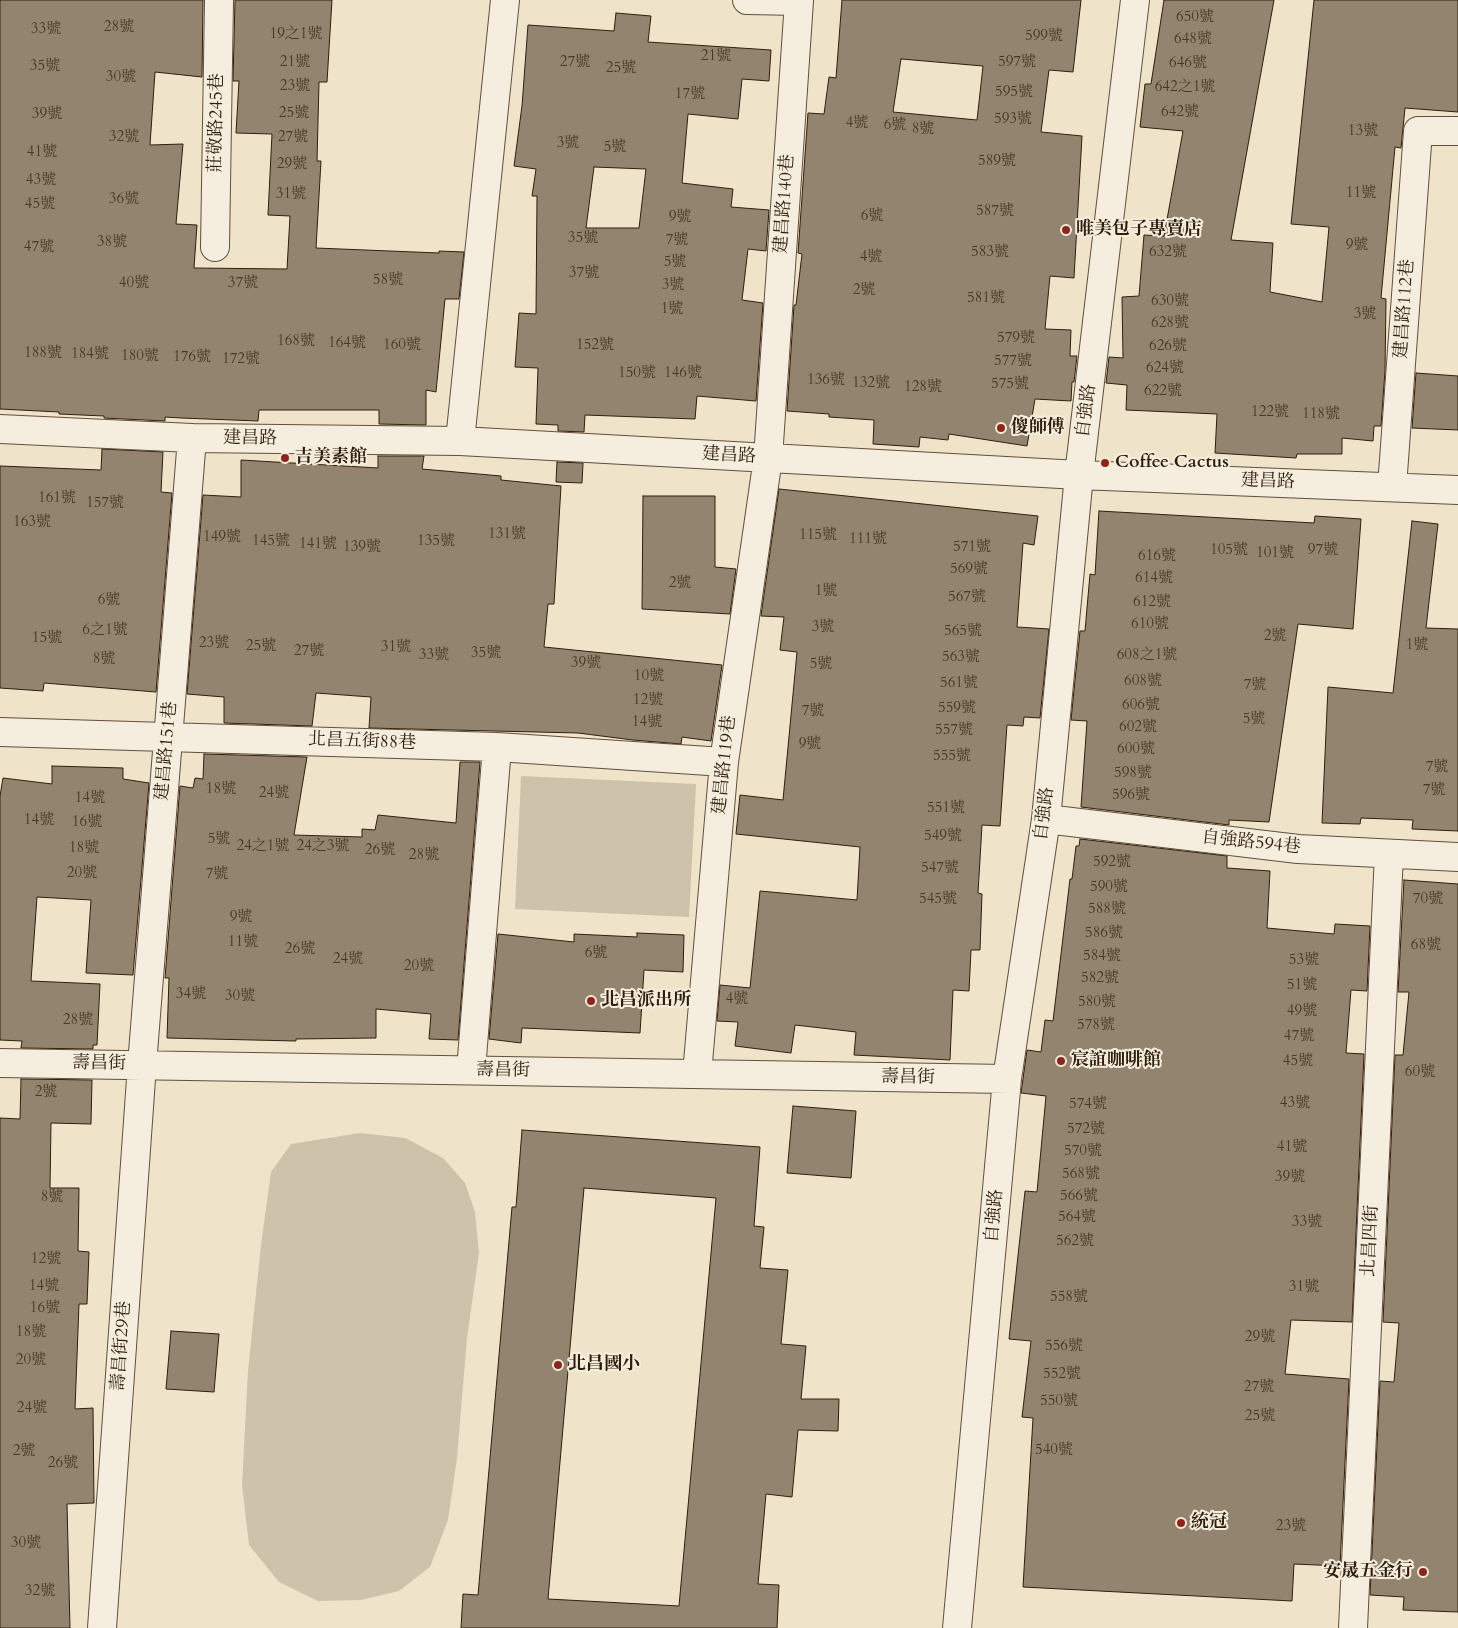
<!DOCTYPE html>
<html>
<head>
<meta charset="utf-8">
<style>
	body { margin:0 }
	canvas { display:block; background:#efe3ca }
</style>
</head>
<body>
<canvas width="1458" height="1628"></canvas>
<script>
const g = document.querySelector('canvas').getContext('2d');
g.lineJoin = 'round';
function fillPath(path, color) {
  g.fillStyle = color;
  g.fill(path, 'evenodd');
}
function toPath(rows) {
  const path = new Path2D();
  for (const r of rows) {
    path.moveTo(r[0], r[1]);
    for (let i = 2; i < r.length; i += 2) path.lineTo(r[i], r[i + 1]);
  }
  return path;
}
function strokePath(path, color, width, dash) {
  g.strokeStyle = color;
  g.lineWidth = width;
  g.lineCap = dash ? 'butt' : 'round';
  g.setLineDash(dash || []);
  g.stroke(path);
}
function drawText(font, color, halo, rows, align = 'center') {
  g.font = font + ' Cardo,"Noto Serif TC",serif';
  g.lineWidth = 4;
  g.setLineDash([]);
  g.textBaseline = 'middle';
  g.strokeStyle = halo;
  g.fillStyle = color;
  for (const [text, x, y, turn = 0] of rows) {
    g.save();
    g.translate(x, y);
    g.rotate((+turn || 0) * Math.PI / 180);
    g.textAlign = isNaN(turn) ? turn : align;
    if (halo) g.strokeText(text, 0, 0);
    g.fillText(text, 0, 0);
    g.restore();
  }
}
const green = toPath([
	[521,776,696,784,689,917,515,909],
	[360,1133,405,1138,443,1158,465,1183,475,1212,479,1253,467,1338,457,1458,448,1520,430,1567,399,1591,361,1600,318,1601,279,1582,249,1545,242,1485,248,1371,261,1245,271,1172,291,1144]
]);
const building = toPath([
	[0,0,203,0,202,77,155,72,150,145,183,144,176,224,197,225,194,268,287,269,290,216,268,215,272,134,236,133,239,81,233,81,235,0,332,0,327,82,319,82,317,161,321,161,316,248,439,253,439,251,464,252,459,299,445,299,436,392,426,390,426,425,379,424,379,410,259,410,258,421,181,418,165,417,165,421,104,418,104,416,59,414,59,412,0,409,0,0],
	[842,0,1081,0,1073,72,1049,70,1041,132,1082,136,1074,278,1050,276,1045,329,1071,330,1070,356,1077,356,1074,382,1072,382,1071,401,1035,399,1027,446,949,434,948,440,920,437,919,447,873,444,874,420,829,417,829,414,787,411,794,305,796,305,802,254,798,253,808,113,824,114,829,77,836,78,842,0],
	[901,59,983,66,977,120,893,112,901,59],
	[1164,0,1274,0,1231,240,1273,243,1270,292,1322,302,1329,227,1291,224,1314,0,1458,0,1458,112,1405,108,1401,148,1395,147,1381,298,1386,299,1385,371,1381,426,1374,426,1373,441,1342,438,1342,454,1297,454,1296,458,1215,453,1217,414,1126,410,1127,385,1106,383,1109,357,1123,358,1122,297,1139,296,1144,235,1164,236,1183,131,1140,127,1145,84,1151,84,1164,0],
	[616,13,651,16,648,42,771,50,769,81,742,79,738,119,688,114,682,183,733,189,731,207,769,210,766,251,748,249,742,300,763,303,756,401,697,396,695,419,585,415,584,432,558,431,558,425,536,424,538,368,515,367,519,313,536,314,537,196,532,196,536,169,514,166,522,106,528,25,614,31,616,13],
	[594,167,646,169,639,228,586,228,594,167],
	[1416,373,1458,376,1458,430,1412,428,1416,373],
	[102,449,163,452,161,492,172,493,156,692,44,683,43,691,0,688,0,466,101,470,102,449],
	[378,456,424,456,422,469,501,476,501,480,561,486,554,604,548,604,544,647,722,665,711,741,682,737,681,744,633,740,578,733,369,728,371,697,316,693,312,726,224,723,224,697,187,694,203,495,241,497,241,460,378,468,378,456],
	[557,462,583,463,582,483,556,482,557,462],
	[779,489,1038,516,1034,545,1023,543,1017,627,1049,629,1040,718,1024,717,1023,726,1007,725,1000,826,982,825,978,893,982,894,980,950,971,950,969,991,953,990,950,1060,854,1055,856,1032,795,1025,791,1053,735,1046,738,1022,717,1021,720,985,750,988,760,891,857,900,860,847,736,834,740,795,783,800,797,652,780,650,784,617,761,616,779,489],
	[643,496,715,496,715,567,736,569,730,614,642,609,643,496],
	[1099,511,1314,523,1315,516,1361,519,1353,629,1298,624,1269,822,1229,820,1229,825,1081,807,1087,721,1071,720,1080,631,1085,631,1090,574,1095,575,1099,511],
	[1412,521,1438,524,1426,628,1458,629,1458,831,1412,829,1413,820,1361,818,1360,824,1322,823,1328,687,1393,693,1412,521],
	[204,754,307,757,294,835,362,837,362,829,375,830,378,815,456,823,460,762,480,762,458,1040,429,1039,431,1014,376,1009,376,1038,296,1039,296,1041,167,1038,169,978,165,978,180,786,193,788,195,778,203,779,204,754],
	[52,766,123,768,123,779,149,783,133,975,86,973,91,900,37,897,31,981,100,984,97,1045,93,1045,93,1049,21,1048,22,1041,0,1040,0,796,3,778,52,784,52,766],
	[1080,839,1227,856,1227,868,1270,871,1267,928,1334,934,1335,924,1370,926,1367,991,1351,990,1346,1053,1364,1054,1352,1322,1291,1320,1285,1374,1349,1379,1340,1566,1294,1564,1292,1601,1023,1587,1033,1418,1022,1417,1031,1341,1009,1339,1025,1191,1037,1192,1046,1096,1021,1093,1027,1050,1041,1052,1045,1020,1053,1021,1070,879,1072,879,1076,846,1079,846,1080,839],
	[1404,880,1458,884,1458,1612,1403,1610,1404,1597,1370,1595,1380,1381,1394,1382,1399,1323,1383,1322,1395,1055,1403,1055,1409,992,1398,992,1404,880],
	[637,933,684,935,683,972,644,970,640,1033,522,1028,521,1043,489,1039,498,934,574,942,574,934,637,937,637,933],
	[21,1079,92,1080,91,1124,51,1123,50,1188,79,1188,78,1251,89,1252,87,1304,79,1304,75,1409,93,1408,94,1503,67,1504,70,1628,0,1628,0,1118,20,1119,21,1079],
	[793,1106,856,1111,851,1178,787,1173,793,1106],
	[522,1130,760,1147,754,1226,764,1227,760,1268,788,1270,781,1344,806,1346,801,1399,839,1399,838,1431,798,1430,792,1497,766,1494,758,1584,779,1585,777,1628,461,1628,463,1594,478,1595,512,1207,516,1207,522,1130],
	[584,1188,716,1198,679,1606,548,1599,584,1188],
	[171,1331,219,1334,214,1392,166,1389,171,1331]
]);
const minor = toPath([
	[215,247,219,0],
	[0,429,192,438,460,441,1079,475,1458,490],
	[460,441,505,0],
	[1392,487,1418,131,1458,131],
	[0,732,497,747,724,762],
	[1046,819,1298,849,1458,857],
	[0,1063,1007,1079],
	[471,1070,497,747],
	[697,1074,724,762,768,458,799,1,747,0],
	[102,1628,142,1065,192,438],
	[957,1628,1007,1079,1046,819,1079,475,1135,0],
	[1353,1628,1389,854]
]);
const markers = [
	[1066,230,5,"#8f2418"],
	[1001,428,5,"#8f2418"],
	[285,458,5,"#8f2418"],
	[1105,463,5,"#8f2418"],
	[591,1001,5,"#8f2418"],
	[1061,1061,5,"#8f2418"],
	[558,1365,5,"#8f2418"],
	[1181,1523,5,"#8f2418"],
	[1423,1572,5,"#8f2418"]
];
const numberNames = [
	["650號",1195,18],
	["28號",119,28],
	["33號",46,30],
	["19之1號",296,35],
	["599號",1044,37],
	["648號",1193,40],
	["21號",716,57],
	["21號",295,63],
	["27號",575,63],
	["597號",1017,63],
	["646號",1188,64],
	["35號",45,67],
	["25號",621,69],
	["30號",121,78],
	["23號",295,87],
	["642之1號",1185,88],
	["595號",1014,93],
	["17號",690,95],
	["642號",1180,113],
	["25號",294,114],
	["39號",47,115],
	["593號",1013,120],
	["4號",857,124],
	["6號",895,126],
	["8號",923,130],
	["13號",1363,132],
	["32號",124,138],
	["27號",293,138],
	["3號",568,144],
	["5號",615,148],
	["41號",42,153],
	["589號",997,162],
	["29號",292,165],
	["43號",41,181],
	["11號",1361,194],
	["31號",291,195],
	["36號",124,200],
	["45號",40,205],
	["587號",995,212],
	["6號",872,217],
	["9號",680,218],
	["35號",583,239],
	["7號",677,241],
	["38號",112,243],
	["9號",1357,246],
	["47號",39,248],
	["583號",990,253],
	["632號",1168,253],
	["4號",871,258],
	["5號",675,263],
	["37號",584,274],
	["58號",388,281],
	["40號",134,284],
	["37號",243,284],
	["3號",673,286],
	["2號",864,291],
	["581號",986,299],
	["630號",1170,302],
	["1號",672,310],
	["3號",1365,315],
	["628號",1170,324],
	["579號",1016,339],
	["168號",296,342],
	["164號",347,344],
	["160號",402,346],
	["152號",595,346],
	["626號",1168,347],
	["188號",43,354],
	["184號",90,355],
	["180號",140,357],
	["176號",192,358],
	["172號",241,360],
	["577號",1013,362],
	["624號",1165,369],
	["150號",637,374],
	["146號",683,374],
	["136號",826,381],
	["132號",871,384],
	["575號",1010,385],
	["128號",923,388],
	["622號",1163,392],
	["122號",1270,413],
	["118號",1321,415],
	["161號",57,499],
	["157號",105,504],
	["163號",32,523],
	["131號",507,535],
	["115號",818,536],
	["149號",222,538],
	["111號",868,540],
	["145號",271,542],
	["135號",436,542],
	["141號",318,545],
	["139號",362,548],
	["571號",972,548],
	["105號",1229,551],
	["97號",1323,551],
	["101號",1275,554],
	["616號",1157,557],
	["569號",969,570],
	["614號",1154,579],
	["2號",680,584],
	["1號",826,592],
	["567號",967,598],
	["6號",109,601],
	["612號",1152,603],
	["610號",1150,625],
	["3號",823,628],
	["6之1號",105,631],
	["565號",963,632],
	["2號",1275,637],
	["15號",47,639],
	["23號",214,644],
	["1號",1417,646],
	["25號",261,647],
	["31號",396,648],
	["27號",309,652],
	["35號",486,654],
	["33號",434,656],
	["608之1號",1147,656],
	["563號",961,658],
	["8號",104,660],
	["39號",586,664],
	["5號",821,665],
	["10號",649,677],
	["608號",1143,682],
	["561號",959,684],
	["7號",1255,686],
	["12號",648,701],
	["606號",1141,706],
	["559號",957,709],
	["7號",813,712],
	["5號",1254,720],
	["14號",647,723],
	["602號",1138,728],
	["557號",954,731],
	["9號",810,745],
	["600號",1136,750],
	["555號",952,757],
	["7號",1437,768],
	["598號",1133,774],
	["18號",221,790],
	["7號",1434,791],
	["24號",274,794],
	["596號",1131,796],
	["14號",90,799],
	["551號",946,809],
	["14號",39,821],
	["16號",87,823],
	["549號",943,837],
	["5號",219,840],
	["24之1號",263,847],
	["24之3號",323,847],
	["18號",84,849],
	["26號",380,851],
	["28號",424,856],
	["592號",1112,863],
	["547號",940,869],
	["20號",82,874],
	["7號",217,875],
	["590號",1109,888],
	["545號",938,900],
	["70號",1428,900],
	["588號",1107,910],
	["9號",241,918],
	["586號",1104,934],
	["11號",243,943],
	["68號",1426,946],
	["26號",300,950],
	["6號",596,954],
	["584號",1102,957],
	["24號",348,960],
	["53號",1304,961],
	["20號",419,967],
	["582號",1100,979],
	["51號",1302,986],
	["34號",191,995],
	["30號",240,997],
	["4號",737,1000],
	["580號",1097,1003],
	["49號",1302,1012],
	["28號",78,1021],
	["578號",1096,1026],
	["47號",1299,1037],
	["45號",1298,1062],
	["60號",1420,1073],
	["2號",46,1093],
	["43號",1295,1104],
	["574號",1088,1105],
	["572號",1086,1130],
	["41號",1292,1148],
	["570號",1083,1152],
	["568號",1081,1175],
	["39號",1290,1178],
	["566號",1079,1197],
	["8號",52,1198],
	["564號",1077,1218],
	["33號",1307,1223],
	["562號",1075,1242],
	["12號",46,1260],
	["14號",44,1287],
	["31號",1304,1288],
	["558號",1069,1298],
	["16號",45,1309],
	["18號",31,1333],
	["29號",1260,1338],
	["556號",1064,1347],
	["20號",31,1361],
	["552號",1062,1375],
	["27號",1259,1388],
	["550號",1059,1402],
	["24號",32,1409],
	["25號",1260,1417],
	["540號",1054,1451],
	["2號",24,1452],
	["26號",63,1464],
	["23號",1291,1527],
	["30號",26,1544],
	["32號",40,1592]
];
const streetNames = [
	["莊敬路245巷",217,123,-89],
	["建昌路140巷",785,204,-86],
	["建昌路112巷",1405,309,-86],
	["自強路",1087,411,-83],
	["建昌路",250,439,1],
	["建昌路",729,456,3],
	["建昌路",1268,482,2],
	["北昌五街88巷",362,742,2],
	["建昌路151巷",167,751,-85],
	["建昌路119巷",725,765,-84],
	["自強路",1045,814,-83],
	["自強路594巷",1251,843,6],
	["壽昌街",99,1064,1],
	["壽昌街",503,1071,1],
	["壽昌街",908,1078,1],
	["自強路",995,1216,-85],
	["北昌四街",1371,1241,-87],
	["壽昌街29巷",122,1346,-86]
];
const poiNames = [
	["唯美包子專賣店",1076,230],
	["傻師傅",1011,428],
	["吉美素館",295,458],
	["Coffee Cactus",1115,463],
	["北昌派出所",601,1001],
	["宸誼咖啡館",1071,1061],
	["北昌國小",568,1365],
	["統冠",1191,1523],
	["安晟五金行",1413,1572,"right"]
];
fillPath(green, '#cfc2aa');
fillPath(building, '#93846f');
strokePath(building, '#301e0c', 1);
strokePath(minor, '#604f3c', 30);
strokePath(minor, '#f5eddd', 28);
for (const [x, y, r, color] of markers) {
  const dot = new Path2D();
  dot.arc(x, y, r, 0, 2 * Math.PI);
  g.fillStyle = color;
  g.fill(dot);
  strokePath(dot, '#f5eddd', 2);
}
drawText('15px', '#493825', null, numberNames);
drawText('18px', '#301e0c', '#f5eddd', streetNames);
drawText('bold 18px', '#301e0c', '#f5eddd', poiNames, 'left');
</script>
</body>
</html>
